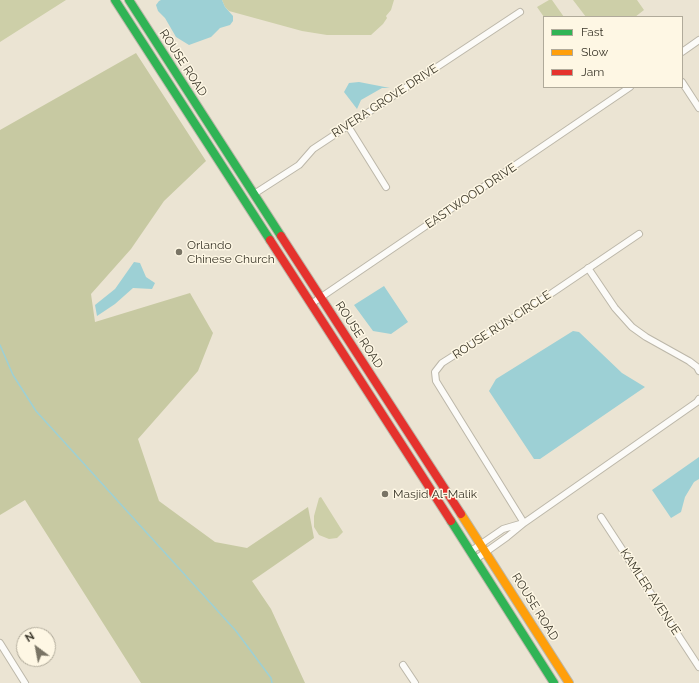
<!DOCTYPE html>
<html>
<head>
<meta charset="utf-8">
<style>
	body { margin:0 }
	#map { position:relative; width:699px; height:683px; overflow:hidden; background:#ebe4d3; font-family:Raleway,sans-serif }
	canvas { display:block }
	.legend { position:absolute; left:543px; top:16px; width:140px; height:72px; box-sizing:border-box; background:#fef7e4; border:1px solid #b0aa9a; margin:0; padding:5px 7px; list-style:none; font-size:12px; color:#3b372a }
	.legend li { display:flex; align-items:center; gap:8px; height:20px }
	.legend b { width:20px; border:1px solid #b0aa9a }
	.north { position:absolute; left:16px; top:627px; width:40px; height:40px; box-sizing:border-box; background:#fef7e4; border:1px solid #b0aa9a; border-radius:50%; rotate:328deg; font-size:11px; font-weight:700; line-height:16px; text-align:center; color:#3b372a }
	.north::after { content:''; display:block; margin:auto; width:14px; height:18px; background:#797465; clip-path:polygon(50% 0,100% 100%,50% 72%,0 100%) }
</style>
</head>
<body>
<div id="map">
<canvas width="699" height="683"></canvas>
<ul class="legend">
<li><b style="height:5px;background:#30b455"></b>Fast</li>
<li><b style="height:5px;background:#ff9f0a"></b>Slow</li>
<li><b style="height:5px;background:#e5322d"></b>Jam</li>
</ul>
<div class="north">N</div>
</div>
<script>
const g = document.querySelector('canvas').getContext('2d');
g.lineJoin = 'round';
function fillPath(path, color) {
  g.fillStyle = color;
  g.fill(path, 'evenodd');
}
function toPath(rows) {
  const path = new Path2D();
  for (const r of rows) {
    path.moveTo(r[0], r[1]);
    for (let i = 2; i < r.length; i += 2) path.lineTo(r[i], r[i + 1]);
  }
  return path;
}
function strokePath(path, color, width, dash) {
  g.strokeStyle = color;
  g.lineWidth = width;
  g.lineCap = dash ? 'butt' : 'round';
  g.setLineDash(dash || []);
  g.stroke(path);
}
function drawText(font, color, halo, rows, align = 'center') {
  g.font = font + ' Raleway,sans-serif';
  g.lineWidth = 3;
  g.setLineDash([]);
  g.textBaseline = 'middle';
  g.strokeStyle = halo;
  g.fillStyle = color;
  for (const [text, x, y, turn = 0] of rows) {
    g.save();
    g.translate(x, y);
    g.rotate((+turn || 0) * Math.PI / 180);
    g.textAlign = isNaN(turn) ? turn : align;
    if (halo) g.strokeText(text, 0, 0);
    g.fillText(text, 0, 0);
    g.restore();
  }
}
const green = toPath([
	[0,0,66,0,0,42],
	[222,0,394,0,391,10,386,16,387,18,383,24,371,35,327,35,302,31,229,11,225,7],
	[549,0,552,0,564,17,544,17,537,7],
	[573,0,637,0,644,10,635,17,586,17],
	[321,497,343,532,337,538,329,539,319,535,314,527,314,516,319,498]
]);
const forest = toPath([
	[136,53,206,161,164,201,131,249,91,294,95,322,190,293,213,333,198,371,138,439,159,501,215,542,247,548,308,507,314,538,252,581,271,609,305,683,141,683,25,500,0,515,0,130]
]);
const water = toPath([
	[161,0,222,0,225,7,233,16,233,21,230,25,220,28,211,37,189,45,176,37,165,18,158,11,156,5,159,1],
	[359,82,390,88,382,88,361,100,357,109,344,92,349,83],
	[134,262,140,263,146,277,155,283,152,289,133,288,115,304,97,316,95,305,115,289],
	[384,286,408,322,391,334,373,331,354,305],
	[573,331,579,332,622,373,645,387,540,459,534,459,489,391,496,379],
	[699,457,699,479,694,482,685,497,681,512,671,518,652,490]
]);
const stream = toPath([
	[0,345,13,375,36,411,236,631,271,678,272,683]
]);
const street = toPath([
	[682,52,699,40],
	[682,82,699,108],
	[348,126,386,187],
	[254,194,299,165,313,149,520,12],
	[588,268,615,308,632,327,646,337,689,361,697,367,699,371],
	[311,304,630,87],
	[601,517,699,667],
	[524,523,436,381,435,372,442,363,552,293,639,234],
	[471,551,503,529,520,524],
	[476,559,507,537,524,523,697,402,699,399],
	[0,643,25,683],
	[403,665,415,683]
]);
const fast = toPath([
	[115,0,270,240],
	[129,0,281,236],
	[451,521,554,683]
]);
const slow = toPath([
	[461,514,569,683]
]);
const jam = toPath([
	[281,236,461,514],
	[270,240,451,521]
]);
const markers = [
	[179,252,4,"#797465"],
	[385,494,4,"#797465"]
];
const streetNames = [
	["ROUSE ROAD",183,63,57],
	["RIVERA GROVE DRIVE",385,101,-33],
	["EASTWOOD DRIVE",471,196,-34],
	["ROUSE RUN CIRCLE",502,325,-33],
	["ROUSE ROAD",359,335,57],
	["KAMLER AVENUE",650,592,57],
	["ROUSE ROAD",535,607,58]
];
const poiNames = [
	["Orlando",187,245],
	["Chinese Church",187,259],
	["Masjid Al-Malik",393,494]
];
fillPath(green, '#cdcfa8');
fillPath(forest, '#c7c9a2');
fillPath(water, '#9dd0d5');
strokePath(stream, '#9dd0d5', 1.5);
strokePath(street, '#bcb7a9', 8);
strokePath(fast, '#bcb7a9', 10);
strokePath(slow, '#bcb7a9', 10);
strokePath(jam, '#bcb7a9', 10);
strokePath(street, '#fcfbf8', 6);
strokePath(fast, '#30b455', 8);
strokePath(slow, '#ff9f0a', 8);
strokePath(jam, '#e5322d', 8);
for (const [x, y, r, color] of markers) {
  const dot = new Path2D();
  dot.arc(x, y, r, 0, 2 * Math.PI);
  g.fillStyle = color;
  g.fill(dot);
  strokePath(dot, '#fef7e4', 1.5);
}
drawText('12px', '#3b372a', '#fef7e4', streetNames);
drawText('12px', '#3b372a', '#fef7e4', poiNames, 'left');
</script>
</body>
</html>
